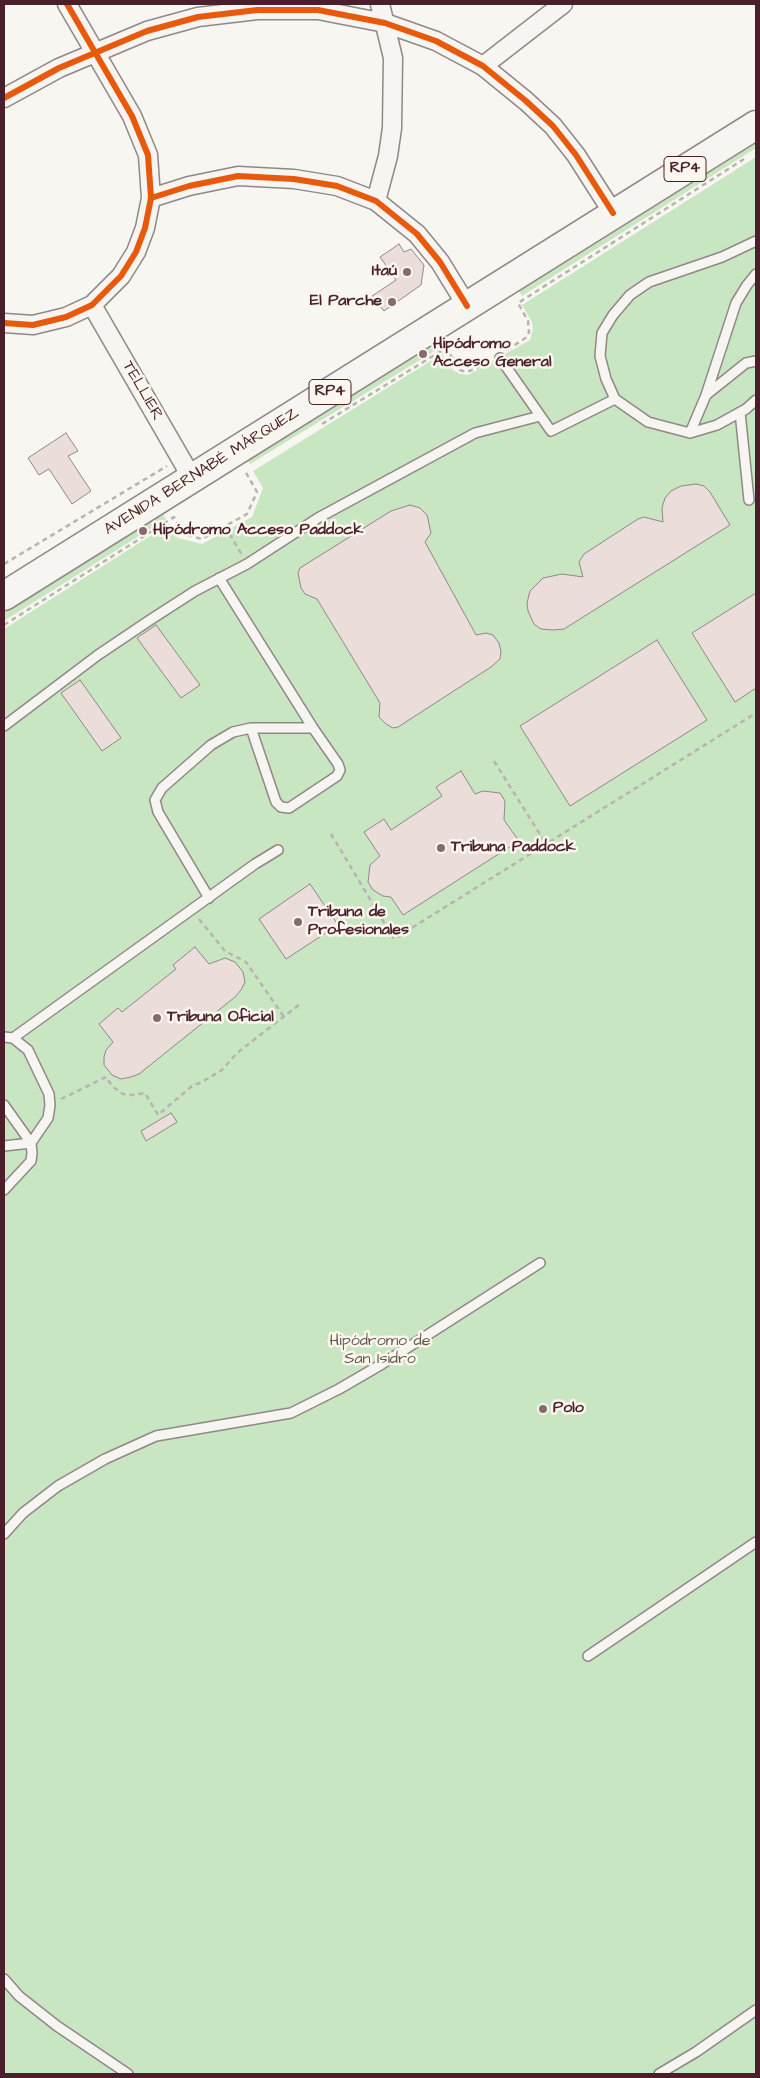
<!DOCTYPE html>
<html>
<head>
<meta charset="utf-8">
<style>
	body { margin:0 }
	#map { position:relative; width:760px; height:2078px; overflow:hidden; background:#f8f6f0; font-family:"Architects Daughter",sans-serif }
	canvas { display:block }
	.frame { position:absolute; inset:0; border:5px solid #4a1f2b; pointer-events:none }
</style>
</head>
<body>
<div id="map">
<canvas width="760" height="2078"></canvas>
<div class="frame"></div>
</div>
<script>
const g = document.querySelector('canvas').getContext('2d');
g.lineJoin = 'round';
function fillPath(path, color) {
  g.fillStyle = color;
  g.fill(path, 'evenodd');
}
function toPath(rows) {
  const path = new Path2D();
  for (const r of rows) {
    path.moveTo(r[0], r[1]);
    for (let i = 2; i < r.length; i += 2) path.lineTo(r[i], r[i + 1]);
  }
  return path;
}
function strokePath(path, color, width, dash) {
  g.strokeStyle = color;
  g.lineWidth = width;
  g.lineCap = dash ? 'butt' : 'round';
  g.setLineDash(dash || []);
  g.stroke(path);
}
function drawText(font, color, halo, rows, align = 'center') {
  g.font = font + ' "Architects Daughter",sans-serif';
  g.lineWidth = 5;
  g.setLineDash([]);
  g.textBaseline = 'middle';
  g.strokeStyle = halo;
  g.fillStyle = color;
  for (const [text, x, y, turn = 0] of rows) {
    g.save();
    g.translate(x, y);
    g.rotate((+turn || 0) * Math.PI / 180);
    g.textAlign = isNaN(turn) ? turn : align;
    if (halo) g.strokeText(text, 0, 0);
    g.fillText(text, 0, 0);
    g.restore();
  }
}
const green = toPath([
	[756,140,756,148,522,296,519,291],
	[756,157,756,2074,4,2074,4,629,169,524,178,538,202,544,252,517,263,488,253,471,442,354,453,370,460,374,468,375,521,345,530,340,533,329,532,322,522,305],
	[435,344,438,349,250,464,247,459],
	[161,512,166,519,4,621,4,612]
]);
const building = toPath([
	[399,244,404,252,411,249,424,265,421,285,384,311,372,296,396,280,380,257,399,244],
	[66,433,78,451,68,456,91,491,72,504,49,469,39,475,28,458,66,433],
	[696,484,704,486,710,492,730,525,564,629,553,630,541,629,534,624,528,611,527,603,530,591,543,578,562,574,583,577,579,562,584,554,638,519,644,517,663,522,662,508,665,498,671,491,681,486,696,484],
	[410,505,420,508,427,515,431,533,425,542,476,635,486,633,493,635,499,643,501,652,500,659,491,667,398,727,393,728,386,724,379,717,380,703,317,599,305,594,301,588,298,573,300,568,391,511,410,505],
	[756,593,756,688,735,702,692,633,756,593],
	[156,625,200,685,181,698,137,638,156,625],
	[657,640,707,720,570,806,520,726,657,640],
	[80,680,121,738,102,751,61,693,80,680],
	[461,771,475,794,483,791,500,793,505,801,504,820,519,841,403,915,391,897,383,896,373,890,368,882,370,865,380,856,364,832,384,819,391,830,442,796,436,787,461,771],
	[310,884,338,925,286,959,259,919,310,884],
	[195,947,209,964,225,958,235,962,243,972,245,982,241,990,235,997,139,1074,131,1077,121,1079,112,1075,104,1065,104,1057,106,1050,113,1042,99,1024,118,1008,122,1012,176,969,173,965,195,947],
	[171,1113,177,1122,146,1141,141,1131,171,1113]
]);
const path = toPath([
	[507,350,527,337,529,332,528,321,518,303,744,159],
	[322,424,446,348,460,370,466,372,475,369,490,360],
	[225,526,242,555],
	[4,564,167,466],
	[4,625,174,517,183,534,202,539,247,514,257,492,245,471,246,470],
	[494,761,546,844],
	[331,834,394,939,756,713],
	[199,919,225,951,246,962,284,1017],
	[61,1099,106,1077,113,1087,123,1094,132,1095,145,1093,158,1115,192,1086,202,1082,222,1070,237,1053,300,1004]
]);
const service = toPath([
	[756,241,722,257,649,282,630,295,613,315,602,333,600,356,606,379,615,399,648,422,690,433,717,425,746,409,756,400],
	[500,358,551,431,615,399],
	[706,395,746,363,756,361],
	[740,412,749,500],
	[690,433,706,395,736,303,747,285,756,274],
	[219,578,313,728,338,764,340,770,337,776,289,808,281,807,276,802,251,728],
	[4,726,98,655,150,620,195,591,247,564,318,518,475,433,540,416],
	[209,898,158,812,155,800,162,788,211,745,233,732,251,728,313,728],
	[4,1037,13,1038,28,1050,49,1094,50,1105,48,1118,31,1143,4,1146],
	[13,1038,255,864,278,850],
	[4,1105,31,1143,32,1153,31,1161,4,1190],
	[4,1534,23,1513,58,1486,105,1459,156,1436,291,1413,339,1389,382,1364,540,1263],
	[588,1656,756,1542],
	[4,1979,19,1996,57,2026,128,2074],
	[659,2074,696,2052,756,2010]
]);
const minor = toPath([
	[483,66,563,4],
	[4,98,59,68,147,31,198,17,257,10,318,10,385,23,436,41,483,66,526,101,553,126,576,155,613,213],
	[151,198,189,186,238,176,294,179,337,186,376,201,417,234,440,262,467,306],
	[376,201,388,156,392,128,393,58,380,4],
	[92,305,192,478],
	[4,323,33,325,66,317,92,305,121,276,136,252,145,228,151,198,148,155,132,116,67,4]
]);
const primary = toPath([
	[4,596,756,125]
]);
const cycleway = toPath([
	[4,98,59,68,147,31,198,17,257,10,318,10,385,23,436,41,483,66,526,101,553,126,576,155,613,213],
	[151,198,189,186,238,176,294,179,337,186,376,201,417,234,440,262,467,306],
	[4,323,33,325,66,317,92,305,121,276,136,252,145,228,151,198,148,155,132,116,67,4]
]);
const markers = [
	[407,272,5,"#876a70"],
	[392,302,5,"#876a70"],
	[423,354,5,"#876a70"],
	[143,531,5,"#876a70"],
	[441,848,5,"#876a70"],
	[298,922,5,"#876a70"],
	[157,1018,5,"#876a70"],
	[543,1409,5,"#876a70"]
];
const shields = [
	[685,169,42],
	[330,392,42]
];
const shieldNames = [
	["RP4",685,169],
	["RP4",330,392]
];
const poiNames = [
	["Itaú",397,272,"right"],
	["El Parche",382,302,"right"],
	["Hipódromo",433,345],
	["Acceso General",433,363],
	["Hipódromo Acceso Paddock",153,531],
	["Tribuna Paddock",451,848],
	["Tribuna de",308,913],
	["Profesionales",308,931],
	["Tribuna Oficial",167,1018],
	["Polo",553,1409]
];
const streetNames = [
	["TELLIER",142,391,60],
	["AVENIDA BERNABÉ MÁRQUEZ",202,472,-32]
];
const parkNames = [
	["Hipódromo de",380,1342],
	["San Isidro",380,1360]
];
fillPath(green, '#c9e6c2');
fillPath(building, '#ebdeda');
strokePath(building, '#918787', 1);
strokePath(service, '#918787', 12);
strokePath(minor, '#918787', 21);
strokePath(primary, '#918787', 31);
strokePath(path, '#b8b3b1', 2.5, [5, 4]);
strokePath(service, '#f6f5f1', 9);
strokePath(minor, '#f6f5f1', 18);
strokePath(primary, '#f6f5f1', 28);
strokePath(cycleway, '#e8590c', 6);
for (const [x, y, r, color] of markers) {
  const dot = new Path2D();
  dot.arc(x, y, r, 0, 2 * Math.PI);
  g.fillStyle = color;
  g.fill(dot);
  strokePath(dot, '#fbf7ec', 2);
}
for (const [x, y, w] of shields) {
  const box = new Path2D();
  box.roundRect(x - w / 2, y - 12.5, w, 25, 4);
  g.fillStyle = '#fbf7ec';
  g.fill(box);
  strokePath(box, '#4a1f2b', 1);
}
drawText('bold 15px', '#4a1f2b', null, shieldNames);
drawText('bold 16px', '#4a1f2b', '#fbf7ec', poiNames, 'left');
drawText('16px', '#4a1f2b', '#fbf7ec', streetNames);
drawText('16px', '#64564d', '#fbf7ec', parkNames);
</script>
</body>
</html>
